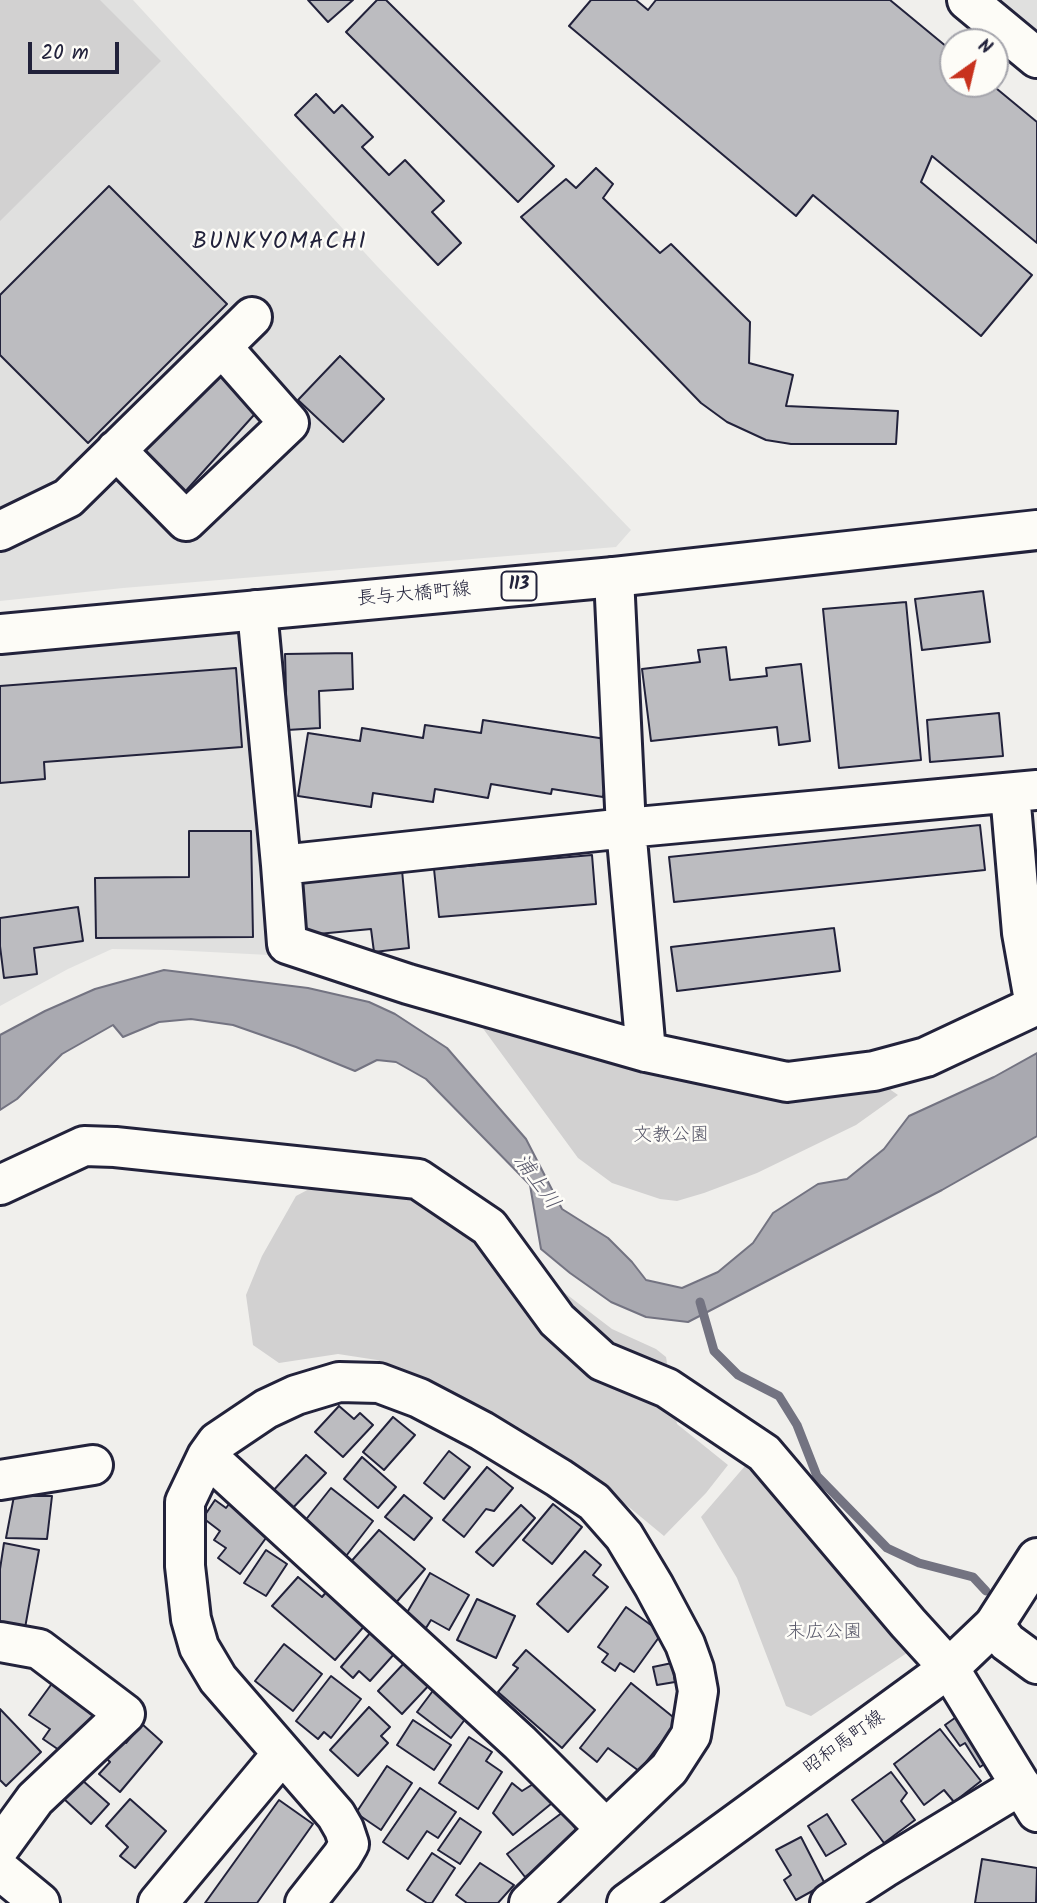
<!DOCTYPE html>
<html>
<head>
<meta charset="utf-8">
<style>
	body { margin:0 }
	#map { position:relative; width:1037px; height:1903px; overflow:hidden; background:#f0efec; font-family:Kalam,sans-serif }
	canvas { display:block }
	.north { position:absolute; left:939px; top:28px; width:70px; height:70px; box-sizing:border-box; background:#fdfcf7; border:2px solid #a5a5ac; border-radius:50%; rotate:34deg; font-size:19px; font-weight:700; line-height:28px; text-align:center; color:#22223b }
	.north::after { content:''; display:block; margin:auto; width:24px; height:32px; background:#c8321e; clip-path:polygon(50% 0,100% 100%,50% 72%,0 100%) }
	.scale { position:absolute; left:28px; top:42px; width:91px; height:32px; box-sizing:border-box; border:4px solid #22223b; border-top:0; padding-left:9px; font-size:21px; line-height:24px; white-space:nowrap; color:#22223b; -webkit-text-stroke:5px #fdfcf7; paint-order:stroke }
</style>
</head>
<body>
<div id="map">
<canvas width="1037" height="1903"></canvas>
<div class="north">N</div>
<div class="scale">20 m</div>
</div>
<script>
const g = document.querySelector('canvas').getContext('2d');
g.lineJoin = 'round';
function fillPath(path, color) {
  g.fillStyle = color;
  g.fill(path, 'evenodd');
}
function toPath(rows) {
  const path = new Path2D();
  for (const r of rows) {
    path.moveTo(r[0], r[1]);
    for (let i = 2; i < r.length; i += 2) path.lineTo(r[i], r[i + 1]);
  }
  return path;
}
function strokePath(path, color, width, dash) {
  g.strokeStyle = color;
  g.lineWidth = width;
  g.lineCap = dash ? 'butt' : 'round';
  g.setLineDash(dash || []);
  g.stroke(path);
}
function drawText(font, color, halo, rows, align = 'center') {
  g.font = font + ' Kalam,"Klee One",sans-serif';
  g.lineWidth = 5;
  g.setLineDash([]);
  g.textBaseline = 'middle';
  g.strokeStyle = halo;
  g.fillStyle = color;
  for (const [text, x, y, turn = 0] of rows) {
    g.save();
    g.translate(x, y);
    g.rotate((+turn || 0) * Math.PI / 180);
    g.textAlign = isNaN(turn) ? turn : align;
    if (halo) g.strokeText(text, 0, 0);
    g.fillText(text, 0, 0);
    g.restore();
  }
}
const built = toPath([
	[0,0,133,0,376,265,631,530,616,547,123,588,0,601],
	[978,0,1037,0,1037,49],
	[240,629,269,955,171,950,112,949,68,969,0,1006,0,648]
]);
const green = toPath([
	[0,0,100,0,161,61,0,221],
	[479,1023,885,1086,898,1095,856,1125,757,1173,704,1193,677,1201,660,1199,612,1183,578,1158],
	[364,1160,553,1284,612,1329,656,1349,666,1357,677,1424,728,1465,706,1493,664,1536,624,1503,564,1460,501,1419,442,1389,377,1360,338,1354,279,1363,253,1345,246,1295,262,1256,296,1196],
	[751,1459,913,1649,811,1716,786,1706,737,1578,701,1517]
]);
const water = toPath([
	[164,970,308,988,369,1002,395,1014,447,1048,526,1139,562,1209,608,1238,632,1262,646,1280,682,1288,718,1272,753,1243,773,1213,818,1184,847,1179,884,1149,909,1116,994,1077,1037,1053,1037,1136,942,1190,688,1322,646,1317,611,1302,570,1273,541,1249,530,1185,426,1079,396,1062,377,1060,355,1071,296,1047,233,1025,191,1019,159,1022,123,1037,113,1025,62,1054,17,1099,0,1110,0,1035,45,1011,95,989,164,970]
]);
const stream = toPath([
	[700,1302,714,1351,738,1375,779,1396,797,1425,817,1476,856,1516,887,1548,919,1563,973,1577,986,1591]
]);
const building = toPath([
	[308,0,353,0,328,22,308,0],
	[377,0,386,0,554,166,518,202,346,32,377,0],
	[591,0,636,0,648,10,656,0,890,0,953,52,953,84,991,84,1037,122,1037,243,932,156,921,182,1032,275,981,336,813,195,796,216,569,26,591,0],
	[316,94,334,113,342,105,373,137,362,147,389,175,405,160,444,201,432,212,461,243,438,265,295,115,316,94],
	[596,168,613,184,603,198,660,253,671,244,750,322,749,363,793,375,786,406,898,411,896,444,791,444,766,440,727,422,701,403,521,217,566,179,576,188,596,168],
	[109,186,227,304,88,443,0,355,0,295,109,186],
	[340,356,384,399,343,442,298,400,340,356],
	[215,364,262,406,183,494,136,452,215,364],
	[983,591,990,642,922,650,915,599,983,591],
	[906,602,921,760,839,768,823,609,906,602],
	[726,647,730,680,767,676,766,668,801,664,810,741,779,745,777,727,651,741,642,669,700,662,698,650,726,647],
	[352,653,353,689,319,691,320,728,287,730,285,654,352,653],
	[236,668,242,747,44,762,45,779,0,783,0,686,236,668],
	[999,713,1003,756,930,762,927,720,999,713],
	[483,720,612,740,603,797,552,789,551,794,491,784,488,798,435,789,433,802,373,793,371,807,298,796,308,733,360,741,362,728,423,738,425,725,481,733,483,720],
	[980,825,985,870,674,902,669,857,980,825],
	[189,831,251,831,253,937,96,938,95,878,189,877,189,831],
	[592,855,596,904,439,917,434,869,592,855],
	[402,870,409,948,374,952,371,929,307,935,301,879,402,870],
	[78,907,83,941,34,948,37,974,4,978,0,946,0,918,78,907],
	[834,928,840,971,677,991,671,947,834,928],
	[339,1406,354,1419,360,1413,373,1425,343,1457,315,1432,339,1406],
	[393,1417,415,1435,384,1470,363,1452,393,1417],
	[449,1451,470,1467,444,1499,424,1483,449,1451],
	[306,1455,326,1473,290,1511,271,1493,306,1455],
	[362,1457,396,1487,378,1508,344,1479,362,1457],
	[487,1467,513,1488,494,1511,486,1509,464,1537,443,1520,487,1467],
	[331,1488,373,1521,343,1560,300,1527,331,1488],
	[404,1495,432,1518,414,1540,385,1517,404,1495],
	[14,1496,52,1496,47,1539,6,1538,14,1496],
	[215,1500,226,1508,232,1500,271,1531,240,1574,218,1558,226,1548,214,1540,220,1531,203,1518,215,1500],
	[553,1504,582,1527,552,1564,523,1540,553,1504],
	[521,1505,535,1518,493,1566,476,1552,521,1505],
	[379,1530,425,1569,394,1605,348,1565,379,1530],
	[4,1543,39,1550,25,1628,0,1623,0,1569,4,1543],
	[266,1550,287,1564,266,1596,244,1583,266,1550],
	[585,1551,601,1565,593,1575,608,1587,568,1632,537,1604,585,1551],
	[430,1573,469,1595,449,1630,431,1620,426,1628,405,1616,430,1573],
	[298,1577,322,1597,328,1590,366,1624,335,1660,272,1606,298,1577],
	[477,1599,515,1616,496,1658,457,1640,477,1599],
	[626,1607,662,1633,634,1672,620,1663,615,1671,602,1662,608,1654,598,1647,626,1607],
	[371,1632,395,1653,370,1681,359,1671,353,1678,341,1667,371,1632],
	[284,1644,322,1674,293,1711,255,1681,284,1644],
	[526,1650,595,1710,562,1748,498,1692,518,1668,513,1665,526,1650],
	[407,1660,432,1682,402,1714,378,1691,407,1660],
	[672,1663,675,1682,657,1685,653,1667,672,1663],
	[331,1676,361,1699,331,1738,324,1732,318,1739,296,1721,331,1676],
	[56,1678,102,1711,75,1748,66,1741,59,1750,43,1739,50,1729,29,1715,56,1678],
	[631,1683,678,1721,639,1771,608,1748,597,1762,580,1748,631,1683],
	[435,1688,469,1714,451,1738,417,1712,435,1688],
	[369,1707,390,1727,381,1736,388,1743,358,1776,330,1750,369,1707],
	[0,1709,41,1752,6,1786,0,1780,0,1709],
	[959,1715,989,1761,980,1767,965,1743,960,1746,945,1725,959,1715],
	[413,1720,451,1745,434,1770,397,1745,413,1720],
	[142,1724,162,1742,120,1792,99,1774,110,1762,105,1757,122,1738,126,1743,142,1724],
	[940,1729,981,1781,954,1802,944,1790,924,1805,894,1764,940,1729],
	[469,1737,492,1752,486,1761,502,1772,478,1809,439,1783,469,1737],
	[387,1766,412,1783,381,1830,356,1813,387,1766],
	[891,1772,907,1793,901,1801,915,1820,884,1843,852,1800,891,1772],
	[541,1779,557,1799,513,1835,493,1813,512,1783,522,1791,541,1779],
	[82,1780,109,1804,91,1824,64,1799,82,1780],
	[420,1788,456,1812,438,1838,427,1831,408,1859,383,1842,420,1788],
	[130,1799,166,1831,135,1868,120,1856,128,1847,106,1826,130,1799],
	[279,1800,313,1824,257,1903,205,1903,279,1800],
	[563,1812,581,1836,525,1877,507,1854,563,1812],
	[827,1814,846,1844,826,1856,808,1826,827,1814],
	[460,1818,481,1832,460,1864,438,1850,460,1818],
	[801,1837,825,1884,796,1900,784,1880,791,1875,776,1850,801,1837],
	[432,1853,455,1868,432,1903,427,1903,407,1890,432,1853],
	[982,1859,1037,1868,1036,1903,975,1903,982,1859],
	[480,1863,514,1885,498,1903,467,1903,456,1895,480,1863]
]);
const minor = toPath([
	[967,0,1037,58],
	[116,450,186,521,289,423,222,347],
	[0,531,68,498,252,317],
	[614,577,626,828,646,1052],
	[257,610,281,865,287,944,408,984,646,1052,787,1082,874,1071,926,1057,1037,1005],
	[1010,793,1022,933,1035,1006],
	[281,865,626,828,1037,790],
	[0,1185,84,1146,115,1147,418,1179,489,1227,557,1320,602,1361,667,1388,764,1453,908,1623,949,1668,1037,1812],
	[207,1456,520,1743,606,1829],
	[0,1480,93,1465],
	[994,1625,1007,1642,1037,1664],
	[0,1642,39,1649,125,1714,35,1799,0,1847],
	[0,1870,40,1903],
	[158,1903,282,1754],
	[305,1903,342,1856,349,1844,344,1829,336,1815,218,1679,199,1647,191,1619,185,1566,185,1502,207,1456,217,1442,266,1409,296,1395,339,1382,379,1383,419,1398,482,1431,559,1478,594,1502,624,1536,654,1586,685,1644,694,1669,698,1691,691,1735,669,1769,529,1903],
	[830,1903,884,1868,1021,1785]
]);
const major = toPath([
	[0,634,614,577,1037,530],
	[627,1903,949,1668,994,1625,1037,1558]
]);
const shields = [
	[519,586,35]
];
const shieldNames = [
	["113",519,586]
];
const streetNames = [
	["長与大橋町線",414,596,-5],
	["昭和馬町線",845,1744,-36]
];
const parkNames = [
	["文教公園",671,1137],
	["末広公園",824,1634]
];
const waterNames = [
	["浦上川",535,1183,54]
];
const quarterNames = [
	["BUNKYOMACHI",280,244]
];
fillPath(built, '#e0e0df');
fillPath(green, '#d2d1d1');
fillPath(water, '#a9a9b0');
strokePath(water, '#737381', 2);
strokePath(stream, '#737381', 9);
fillPath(building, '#bcbcc0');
strokePath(building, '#22223b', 2);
strokePath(minor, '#22223b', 44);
strokePath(major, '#22223b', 44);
strokePath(minor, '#fdfcf7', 38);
strokePath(major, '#fdfcf7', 38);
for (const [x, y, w] of shields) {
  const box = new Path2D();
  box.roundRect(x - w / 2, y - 14.5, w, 29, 5);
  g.fillStyle = '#fdfcf7';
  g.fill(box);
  strokePath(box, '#22223b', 2);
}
drawText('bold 18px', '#22223b', null, shieldNames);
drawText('19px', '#22223b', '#fdfcf7', streetNames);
drawText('19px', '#575768', '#fdfcf7', parkNames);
drawText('italic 21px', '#58586a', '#fdfcf7', waterNames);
g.letterSpacing = '2px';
drawText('23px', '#22223b', '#fdfcf7', quarterNames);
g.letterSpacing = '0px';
</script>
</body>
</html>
